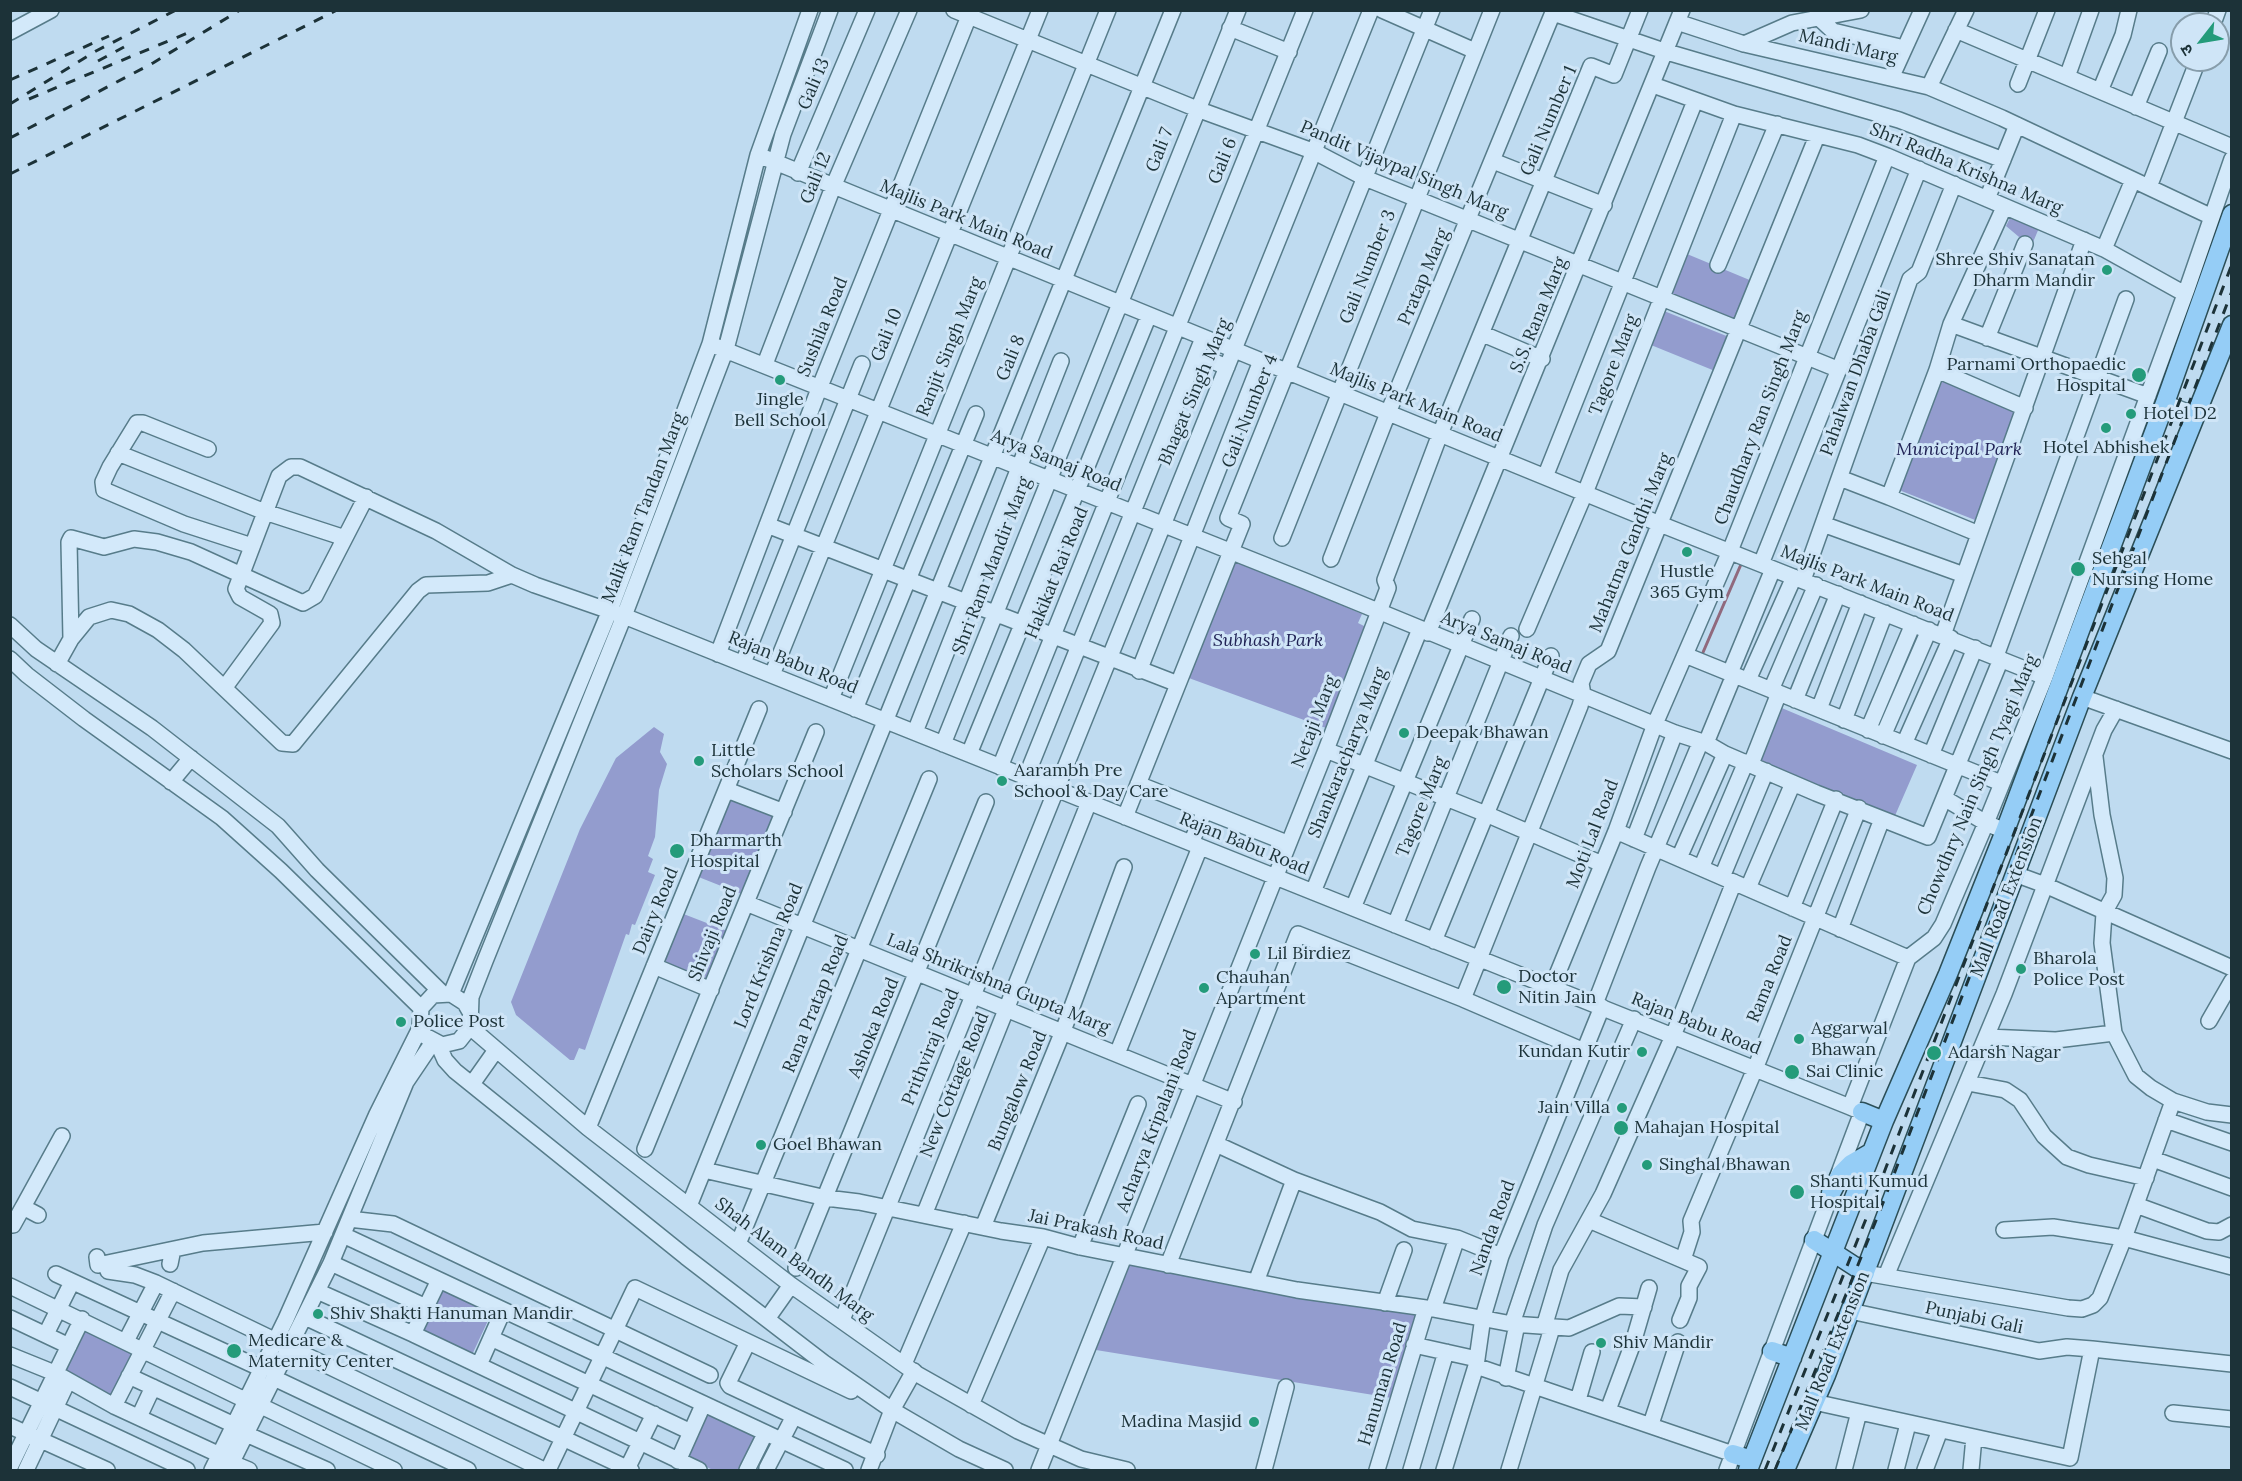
<!DOCTYPE html>
<html>
<head>
<meta charset="utf-8">
<style>
	body { margin:0 }
	#map { position:relative; width:2242px; height:1481px; overflow:hidden; background:#bfdbf0; font-family:Lora,"Noto Sans Devanagari",serif }
	canvas { display:block }
	.frame { position:absolute; inset:0; border:12px solid #1c3238; pointer-events:none }
	.north { position:absolute; left:2170px; top:12px; width:60px; height:60px; box-sizing:border-box; background:#cfe5f7; border:2px solid #879dab; border-radius:50%; rotate:239deg; font-size:16px; font-weight:700; line-height:24px; text-align:center; color:#1c3238 }
	.north::after { content:''; display:block; margin:auto; width:21px; height:27px; background:#249b7a; clip-path:polygon(50% 0,100% 100%,50% 72%,0 100%) }
</style>
</head>
<body>
<div id="map">
<canvas width="2242" height="1481"></canvas>
<div class="frame"></div>
<div class="north">उ</div>
</div>
<script>
const g = document.querySelector('canvas').getContext('2d');
g.lineJoin = 'round';
function fillPath(path, color) {
  g.fillStyle = color;
  g.fill(path, 'evenodd');
}
function toPath(rows) {
  const path = new Path2D();
  for (const r of rows) {
    path.moveTo(r[0], r[1]);
    for (let i = 2; i < r.length; i += 2) path.lineTo(r[i], r[i + 1]);
  }
  return path;
}
function strokePath(path, color, width, dash) {
  g.strokeStyle = color;
  g.lineWidth = width;
  g.lineCap = dash ? 'butt' : 'round';
  g.setLineDash(dash || []);
  g.stroke(path);
}
function drawText(font, color, halo, rows, align = 'center') {
  g.font = font + ' Lora,serif';
  g.lineWidth = 6;
  g.setLineDash([]);
  g.textBaseline = 'middle';
  g.strokeStyle = halo;
  g.fillStyle = color;
  for (const [text, x, y, turn = 0] of rows) {
    g.save();
    g.translate(x, y);
    g.rotate((+turn || 0) * Math.PI / 180);
    g.textAlign = isNaN(turn) ? turn : align;
    if (halo) g.strokeText(text, 0, 0);
    g.fillText(text, 0, 0);
    g.restore();
  }
}
const green = toPath([
	[2011,216,2039,228,2031,247,2006,226],
	[1687,254,1752,281,1736,320,1671,294],
	[1664,311,1729,337,1715,371,1651,345],
	[1943,379,2019,410,1975,520,1899,490],
	[1233,558,1362,614,1358,623,1366,627,1326,728,1186,677],
	[1777,706,1917,765,1894,818,1755,759],
	[654,727,664,734,660,752,667,764,659,790,655,837,648,856,653,859,648,872,655,875,635,925,632,924,629,935,626,934,585,1050,579,1048,574,1060,570,1060,516,1015,511,1002,580,829,616,758],
	[729,795,776,814,744,895,696,876],
	[681,913,730,932,709,985,660,966],
	[1130,1263,1417,1313,1392,1398,1096,1350],
	[440,1287,492,1312,471,1357,419,1332],
	[85,1327,137,1352,115,1397,63,1373],
	[704,1410,756,1435,739,1470,713,1470,683,1456]
]);
const stream = toPath([
	[1701,657,1742,562]
]);
const minor = toPath([
	[954,10,1197,109,1315,152,1365,178,1837,369],
	[1382,10,1475,51],
	[1553,13,1667,52,1899,120,2003,160],
	[1819,18,1833,31,1904,48],
	[1677,22,1744,44,1929,87,1966,10],
	[2213,24,2218,10],
	[1230,28,1289,52],
	[1956,30,2232,147],
	[10,32,51,10],
	[1744,44,1792,23,1861,10],
	[1892,76,1922,10],
	[2067,77,2091,10],
	[2018,84,2047,10],
	[1653,85,1734,114,1858,145,1887,156,2104,249,2185,294],
	[1929,87,2002,118,2212,217],
	[2100,91,2123,35,2129,10],
	[2136,107,2159,51],
	[758,155,1660,524,2045,677],
	[1493,161,1604,205],
	[798,173,867,10],
	[2149,187,2198,60],
	[1987,199,2017,125],
	[2104,249,2133,180],
	[1718,265,1777,124],
	[1951,324,2148,396],
	[1483,334,1542,359],
	[1987,338,2025,244],
	[710,344,1305,581,1675,733,1706,743,1725,754,1816,793,1928,837,2001,659],
	[1197,355,1227,367],
	[765,364,833,187,909,10],
	[1937,370,2025,408],
	[2165,403,2195,415],
	[208,449,143,423,137,423,110,467,103,482,104,490,184,524,252,546],
	[118,453,265,512,345,538],
	[1545,477,1695,101],
	[1845,480,1889,497],
	[767,525,1178,684],
	[1831,527,1964,575],
	[1979,534,1889,497,1937,370,1951,324,2001,214],
	[1282,538,1492,10],
	[1331,559,1388,413,1554,10],
	[1761,564,1919,169],
	[1803,580,1910,279,1919,272,1954,184],
	[10,625,36,649,152,728,278,826,317,870,442,993],
	[1527,629,1585,493,1734,114],
	[1428,633,1682,10],
	[1943,635,2084,240],
	[71,639,69,542,71,538,104,547,134,539,157,542,191,552,303,603,315,596,366,497],
	[718,654,817,394,969,16],
	[1685,655,2001,783],
	[1996,656,2126,299],
	[10,659,27,675,84,719,222,818,281,871,421,1008],
	[743,663,862,364],
	[57,664,71,639,89,617,111,610,129,614,158,630,184,650,282,743,293,744,418,591,426,585,488,583,512,575],
	[1139,671,1261,361],
	[1730,673,1773,569],
	[772,675,1040,10],
	[1748,680,1794,577],
	[225,687,272,623,270,614,240,597,236,589,279,476,291,467,300,467,436,531,512,575,535,585,624,616,1850,1107],
	[1771,690,1816,585],
	[2082,697,2232,751],
	[831,699,1108,10],
	[1795,700,1838,594],
	[855,709,976,414],
	[1819,709,1860,603],
	[1844,720,1885,613],
	[1868,730,1913,624],
	[915,732,1061,361],
	[1883,736,1929,630],
	[1706,743,1734,675],
	[943,744,1238,10],
	[1904,744,1951,638],
	[1326,750,1486,814,1602,864],
	[969,754,1149,315],
	[1931,755,1975,648],
	[2095,757,2102,815,2115,878,2114,895,2104,913,2102,943,2114,1033,2136,1076,2151,1088,2173,1101,2207,1112,2232,1115],
	[1751,764,1779,693],
	[1000,767,1305,10],
	[1026,777,1203,338],
	[171,782,191,758],
	[1138,784,1287,843],
	[727,790,784,812],
	[1944,798,1986,823,2005,831],
	[1125,817,1242,524,1228,518,1432,10],
	[1616,831,1908,958],
	[1634,839,1675,733],
	[1191,843,1203,815],
	[1679,858,1725,754],
	[1701,868,1746,762],
	[2015,874,2045,885,2232,968],
	[1722,877,1766,771],
	[1748,888,1793,783],
	[1313,892,1420,629],
	[746,903,1234,1102],
	[1353,908,1472,619],
	[1792,908,1836,799],
	[1395,925,1511,636],
	[1840,929,1882,819],
	[1434,941,1551,656],
	[654,966,711,990],
	[1552,987,1616,831,1655,724,1730,551,1887,156],
	[451,994,610,610,710,344,758,155,810,10],
	[1463,999,1580,706,1583,695,1581,683,1589,664,1608,651,1817,136],
	[1595,1004,1648,867,1701,741],
	[469,1010,465,1003,451,994,433,995,421,1008,420,1028,425,1036,442,1045,459,1041,470,1027,471,997,485,961,624,616,726,349,783,134,830,10],
	[2209,1021,2232,981],
	[470,1027,588,1128,791,1285,917,1374,1018,1431,1081,1459,1127,1470],
	[1987,1037,2056,1040,2114,1033],
	[438,1044,445,1060,455,1071,686,1257,824,1363,892,1410,959,1449,1005,1470],
	[1117,1054,1200,847],
	[1968,1083,2005,1090,2020,1100,2044,1136,2067,1157,2089,1165,2146,1178],
	[472,1084,496,1050],
	[2166,1120,2232,1143],
	[588,1128,759,709],
	[1216,1144,1294,1180,1380,1212,1412,1229,1457,1238,1501,1256],
	[645,1149,816,732],
	[2153,1159,2232,1188],
	[704,1170,826,1198,859,1202,1001,1231,1043,1237,1080,1247,1297,1290,1433,1309,1512,1324,1569,1328,1619,1306,1644,1307],
	[2136,1205,2207,1231,2219,1232,2232,1225],
	[689,1206,1173,10],
	[23,1207,62,1136],
	[924,1215,1089,802],
	[349,1219,393,1224,710,1375],
	[1589,1220,1699,1267,1689,1286,1689,1298,1680,1320],
	[10,1225,13,1225,23,1207,38,1215],
	[983,1227,1063,1031,1124,867],
	[2004,1230,2053,1227,2124,1238,2232,1267],
	[343,1235,845,1470],
	[738,1244,929,779],
	[1080,1247,1138,1104],
	[97,1257,98,1265,203,1243,325,1232],
	[1683,1260,1692,1232,1691,1221,1757,1064,1859,808],
	[331,1263,426,1307],
	[170,1264,172,1254],
	[1168,1265,1298,934,1463,999,1584,1051],
	[796,1268,986,802],
	[108,1271,135,1275,156,1283,544,1470],
	[1865,1273,2068,1308,2082,1309,2093,1305,2100,1298,2124,1238,2173,1101],
	[56,1274,262,1369],
	[1886,1276,2004,994,2104,730,2116,709],
	[1256,1282,1294,1180],
	[10,1286,245,1400],
	[317,1291,413,1334,699,1470],
	[1385,1303,1404,1250],
	[1433,1309,1457,1238],
	[1850,1311,2039,1351,2067,1347,2092,1349],
	[305,1317,631,1470],
	[10,1318,69,1346],
	[767,1319,791,1285],
	[842,1320,1371,10],
	[1512,1324,1545,1225,1634,1019],
	[1544,1327,1561,1270,1603,1194,1673,1036,1734,882],
	[46,1334,72,1282],
	[413,1334,439,1280],
	[491,1338,691,1432],
	[126,1341,156,1283],
	[748,1342,728,1383,730,1386,877,1455],
	[1414,1345,1477,1359],
	[10,1355,57,1374,114,1406,220,1455],
	[904,1364,964,1223],
	[479,1365,503,1311],
	[1476,1366,1733,1454],
	[129,1376,234,1425],
	[274,1378,468,1470],
	[1506,1378,1517,1324],
	[10,1387,187,1470],
	[1578,1400,1592,1352],
	[1814,1402,2070,1458,2092,1349,2232,1364],
	[259,1405,394,1470],
	[971,1405,1043,1237],
	[114,1406,173,1291],
	[1608,1410,1633,1343,1649,1288],
	[2173,1413,2232,1419],
	[139,1417,153,1387],
	[1651,1424,1678,1342],
	[10,1426,107,1470],
	[246,1434,327,1470],
	[678,1461,703,1405],
	[232,1463,249,1470],
	[10,1467,82,1319],
	[767,1468,794,1416],
	[627,1469,654,1414],
	[26,1470,68,1381],
	[212,1470,286,1319,377,1114,420,1028],
	[228,1470,331,1263,406,1082,433,1042],
	[548,1470,635,1288,851,1391],
	[747,1470,765,1434],
	[869,1470,892,1410,914,1371],
	[1039,1470,1326,750,1388,588,1385,580,1440,434,1591,66,1614,75,1640,10],
	[1264,1470,1286,1387],
	[1377,1470,1426,1308],
	[1411,1470,1446,1352],
	[1444,1470,1476,1366,1483,1317,1501,1256,1602,1007],
	[1509,1470,1552,1328],
	[1727,1470,1862,1112,1850,1107,1908,958,1934,938,1943,924,1986,823,2045,677,2187,289,2232,159],
	[1844,1470,1859,1412],
	[1896,1470,1908,1424],
	[1925,1470,1940,1430],
	[1971,1470,1974,1437]
]);
const major = toPath([
	[1862,1112,1884,1121],
	[1831,1193,1841,1174,1851,1164,1872,1152],
	[1814,1240,1865,1273],
	[1772,1351,1792,1358],
	[1733,1454,1752,1460],
	[1748,1470,1884,1121,1948,974,2005,831,2165,403,2232,214],
	[1785,1470,1826,1375,2082,697,2232,325]
]);
const rail = toPath([
	[98,61,124,47],
	[10,80,109,36],
	[29,99,190,32],
	[10,104,96,51,176,10],
	[10,138,153,63,240,10],
	[10,174,337,10],
	[1765,1470,1872,1204,2232,264],
	[1775,1470,1881,1208,2232,291]
]);
const markers = [
	[2107,270,6,"#249b7a"],
	[2139,375,8,"#249b7a"],
	[780,380,6,"#249b7a"],
	[2131,414,6,"#249b7a"],
	[2106,428,6,"#249b7a"],
	[1687,552,6,"#249b7a"],
	[2078,569,8,"#249b7a"],
	[1404,733,6,"#249b7a"],
	[699,761,6,"#249b7a"],
	[1002,781,6,"#249b7a"],
	[677,851,8,"#249b7a"],
	[1255,954,6,"#249b7a"],
	[2021,969,6,"#249b7a"],
	[1504,987,8,"#249b7a"],
	[1204,988,6,"#249b7a"],
	[401,1022,6,"#249b7a"],
	[1799,1039,6,"#249b7a"],
	[1642,1052,6,"#249b7a"],
	[1934,1053,8,"#249b7a"],
	[1792,1072,8,"#249b7a"],
	[1622,1108,6,"#249b7a"],
	[1621,1128,8,"#249b7a"],
	[761,1145,6,"#249b7a"],
	[1647,1165,6,"#249b7a"],
	[1797,1192,8,"#249b7a"],
	[318,1314,6,"#249b7a"],
	[1601,1343,6,"#249b7a"],
	[234,1351,8,"#249b7a"],
	[1254,1422,6,"#249b7a"]
];
const streetNames = [
	["Mandi Marg",1848,47,13],
	["Gali 13",814,84,-67],
	["Gali Number 1",1549,121,-67],
	["Gali 7",1160,150,-69],
	["Gali 6",1223,161,-68],
	["Shri Radha Krishna Marg",1966,169,23],
	["Pandit Vijaypal Singh Marg",1404,170,23],
	["Gali 12",816,178,-68],
	["Majlis Park Main Road",966,220,22],
	["Gali Number 3",1368,267,-68],
	["Pratap Marg",1424,277,-67],
	["S.S. Rana Marg",1539,315,-68],
	["Sushila Road",823,327,-68],
	["Gali 10",887,335,-68],
	["Ranjit Singh Marg",950,347,-68],
	["Gali 8",1011,358,-68],
	["Tagore Marg",1614,365,-69],
	["Pahalwan Dhaba Gali",1856,373,-70],
	["Bhagat Singh Marg",1195,392,-67],
	["Majlis Park Main Road",1416,403,22],
	["Gali Number 4",1250,411,-68],
	["Chaudhary Ran Singh Marg",1761,418,-69],
	["Arya Samaj Road",1056,461,22],
	["Malik Ram Tandan Marg",644,508,-69],
	["Mahatma Gandhi Marg",1631,543,-68],
	["Shri Ram Mandir Marg",992,566,-69],
	["Hakikat Rai Road",1057,573,-68],
	["Majlis Park Main Road",1867,584,21],
	["Arya Samaj Road",1506,643,22],
	["Rajan Babu Road",793,663,22],
	["Netaji Marg",1315,722,-69],
	["Shankaracharya Marg",1348,753,-68],
	["Chowdhry Nain Singh Tyagi Marg",1978,785,-67],
	["Tagore Marg",1422,807,-68],
	["Moti Lal Road",1593,834,-69],
	["Rajan Babu Road",1244,844,22],
	["Mall Road Extension",2007,897,-69],
	["Dairy Road",656,911,-68],
	["Shivaji Road",713,934,-68],
	["Lord Krishna Road",769,956,-68],
	["Rama Road",1770,979,-68],
	["Lala Shrikrishna Gupta Marg",998,984,22],
	["Rana Pratap Road",816,1004,-68],
	["Rajan Babu Road",1696,1024,22],
	["Ashoka Road",874,1028,-68],
	["Prithviraj Road",931,1047,-68],
	["New Cottage Road",955,1085,-68],
	["Bungalow Road",1018,1091,-68],
	["Acharya Kripalani Road",1157,1121,-69],
	["Nanda Road",1493,1228,-70],
	["Jai Prakash Road",1096,1230,12],
	["Shah Alam Bandh Marg",794,1260,37],
	["Punjabi Gali",1974,1318,12],
	["Mall Road Extension",1833,1351,-68],
	["Hanuman Road",1383,1384,-73]
];
const poiNames = [
	["Shree Shiv Sanatan",2095,260,"right"],
	["Dharm Mandir",2095,281,"right"],
	["Parnami Orthopaedic",2126,365,"right"],
	["Hospital",2126,386,"right"],
	["Jingle",780,400,"center"],
	["Bell School",780,421,"center"],
	["Hotel D2",2143,414],
	["Hotel Abhishek",2106,448,"center"],
	["Sehgal",2092,559],
	["Nursing Home",2092,580],
	["Hustle",1687,572,"center"],
	["365 Gym",1687,593,"center"],
	["Deepak Bhawan",1416,733],
	["Little",711,751],
	["Scholars School",711,772],
	["Aarambh Pre",1014,771],
	["School & Day Care",1014,792],
	["Dharmarth",690,841],
	["Hospital",690,862],
	["Lil Birdiez",1267,954],
	["Bharola",2033,959],
	["Police Post",2033,980],
	["Doctor",1518,977],
	["Nitin Jain",1518,998],
	["Chauhan",1216,978],
	["Apartment",1216,999],
	["Police Post",413,1022],
	["Aggarwal",1811,1029],
	["Bhawan",1811,1050],
	["Kundan Kutir",1630,1052,"right"],
	["Adarsh Nagar",1948,1053],
	["Sai Clinic",1806,1072],
	["Jain Villa",1610,1108,"right"],
	["Mahajan Hospital",1634,1128],
	["Goel Bhawan",773,1145],
	["Singhal Bhawan",1659,1165],
	["Shanti Kumud",1810,1182],
	["Hospital",1810,1203],
	["Shiv Shakti Hanuman Mandir",330,1314],
	["Medicare &",248,1341],
	["Maternity Center",248,1362],
	["Shiv Mandir",1613,1343],
	["Madina Masjid",1242,1422,"right"]
];
const parkNames = [
	["Municipal Park",1959,450],
	["Subhash Park",1268,641]
];
fillPath(green, '#939cce');
strokePath(stream, '#90697d', 3);
strokePath(minor, '#577c8a', 18);
strokePath(major, '#2b4e57', 21);
strokePath(minor, '#d3e9fa', 15);
strokePath(major, '#95cdf6', 18);
strokePath(rail, '#1c3238', 3, [10, 10]);
for (const [x, y, r, color] of markers) {
  const dot = new Path2D();
  dot.arc(x, y, r, 0, 2 * Math.PI);
  g.fillStyle = color;
  g.fill(dot);
  strokePath(dot, '#cfe5f7', 2);
}
drawText('18px', '#1c3238', '#cfe5f7', streetNames);
drawText('18px', '#1c3238', '#cfe5f7', poiNames, 'left');
drawText('italic 18px', '#212356', '#cfe5f7', parkNames);
</script>
</body>
</html>
